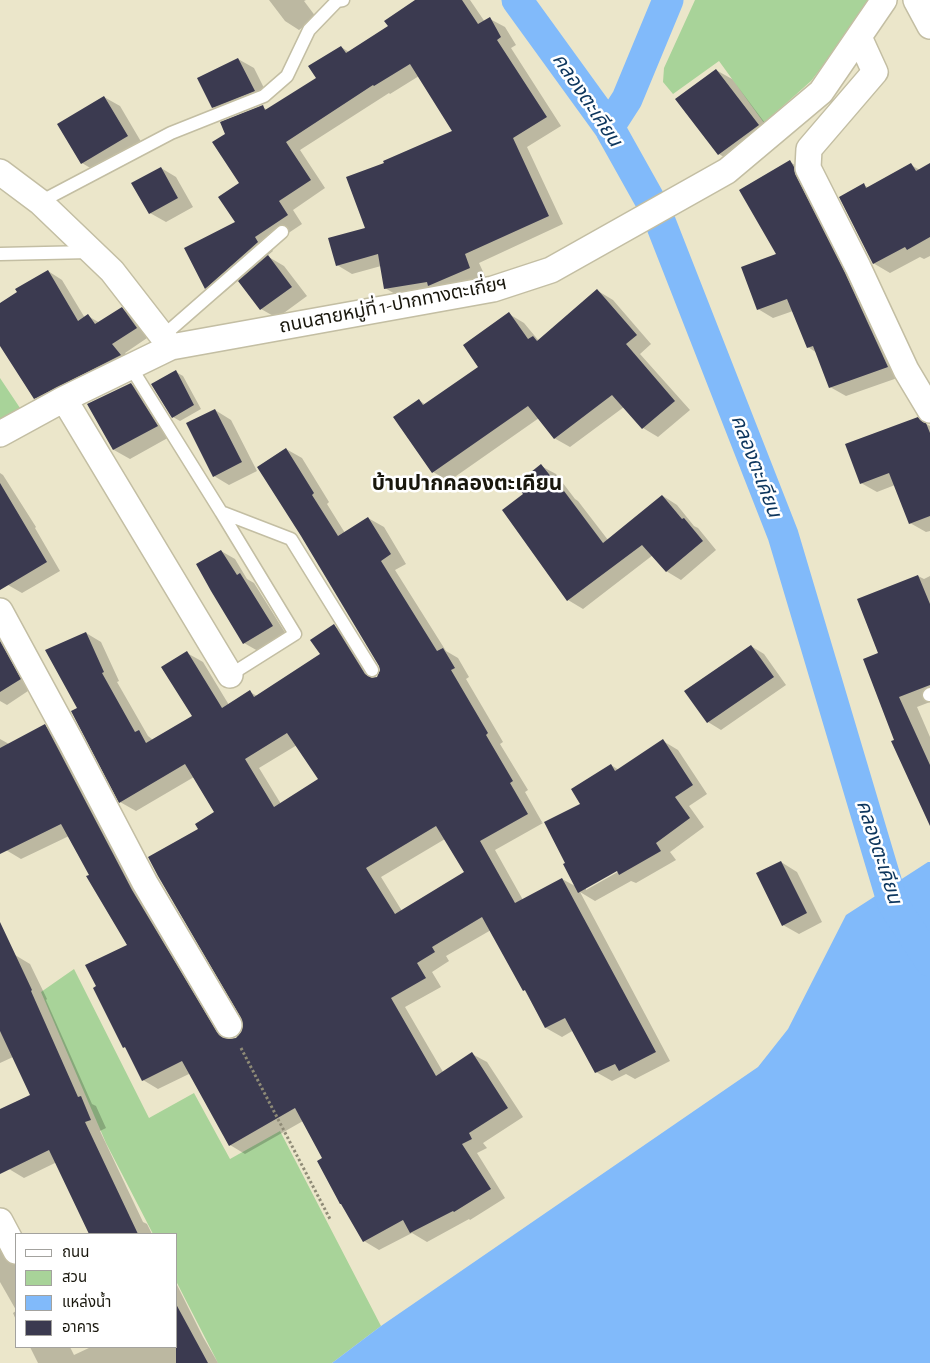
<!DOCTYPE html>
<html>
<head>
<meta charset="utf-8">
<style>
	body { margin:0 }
	#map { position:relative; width:930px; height:1363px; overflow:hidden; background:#ebe6ca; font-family:"Alegreya Sans","Noto Sans Thai",sans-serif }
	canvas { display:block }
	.legend { position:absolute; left:15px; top:1233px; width:162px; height:115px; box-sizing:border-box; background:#fff; border:1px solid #a3a29e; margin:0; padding:6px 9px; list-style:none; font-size:15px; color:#19170d }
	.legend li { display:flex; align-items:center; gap:10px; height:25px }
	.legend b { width:25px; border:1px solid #a3a29e }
</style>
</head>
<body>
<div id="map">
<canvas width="930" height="1363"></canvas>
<ul class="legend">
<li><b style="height:6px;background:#fff"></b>ถนน</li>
<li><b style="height:14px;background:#a8d399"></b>สวน</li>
<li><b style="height:14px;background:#81bafa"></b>แหล่งน้ำ</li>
<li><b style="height:14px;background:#3b3a50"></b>อาคาร</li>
</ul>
</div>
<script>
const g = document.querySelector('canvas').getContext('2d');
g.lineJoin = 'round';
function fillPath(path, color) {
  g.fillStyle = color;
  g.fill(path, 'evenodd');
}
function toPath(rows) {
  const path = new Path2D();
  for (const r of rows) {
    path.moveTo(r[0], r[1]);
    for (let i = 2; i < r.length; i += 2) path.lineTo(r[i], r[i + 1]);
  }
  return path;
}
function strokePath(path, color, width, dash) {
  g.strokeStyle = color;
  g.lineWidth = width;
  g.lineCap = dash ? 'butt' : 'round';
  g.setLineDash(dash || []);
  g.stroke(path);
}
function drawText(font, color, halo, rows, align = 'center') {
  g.font = font + ' "Alegreya Sans","Noto Sans Thai",sans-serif';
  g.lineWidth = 5;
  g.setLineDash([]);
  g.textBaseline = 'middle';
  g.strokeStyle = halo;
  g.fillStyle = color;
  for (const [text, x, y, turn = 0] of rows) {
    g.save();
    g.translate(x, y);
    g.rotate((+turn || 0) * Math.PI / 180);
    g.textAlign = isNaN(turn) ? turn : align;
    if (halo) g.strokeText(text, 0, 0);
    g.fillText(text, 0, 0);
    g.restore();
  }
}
const green = toPath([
	[695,0,868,0,847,35,811,81,764,123,719,61,673,94,663,82,664,68],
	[0,378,24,414,0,426],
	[74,969,149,1118,194,1093,230,1159,280,1131,381,1326,332,1363,218,1363,176,1281,176,1234,153,1234,106,1143,41,992]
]);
const water = toPath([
	[928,862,930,862,930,1363,332,1363,381,1326,758,1067,788,1029,846,915]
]);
const shadow = toPath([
	[269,0,306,0,304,1,316,17,299,30,285,21],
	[417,0,470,0,485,22,490,19,505,27,516,45,511,48,561,126,527,147,563,224,479,263,485,276,444,293,400,297,385,288,381,266,352,274,337,265,366,229,386,164,453,131,419,76,390,94,389,93,300,150,325,188,293,210,302,224,269,246,273,251,267,256,284,266,307,296,277,318,261,309,239,280,220,296,206,288,237,222,240,183,262,107,268,110,318,79,341,47,349,52,390,27],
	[238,59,254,68,270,100,229,116,213,107],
	[716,70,732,79,774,135,735,164,719,154,677,99],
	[104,97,120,106,143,145,97,172,82,163],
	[790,162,805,171,903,376,846,396,830,387,817,353,808,347,793,311,773,318,758,309,778,255],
	[930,164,930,256,924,259,920,257,890,273,873,263,864,185,869,188,911,165,920,170],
	[161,168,176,177,193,207,166,222,150,213],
	[48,271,62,280,85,318,88,316,100,323,122,309,136,317,150,336,125,353,134,364,50,406,35,398,0,344,0,305],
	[598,291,613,300,651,344,640,354,690,410,658,437,643,428,624,407,570,447,554,438,539,418,449,481,433,472,419,400,426,405,480,367,509,314,524,323,539,341],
	[176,372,183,376,201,409,180,421,173,417],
	[131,384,147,393,173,435,130,459,114,450,89,404],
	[215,410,231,420,257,471,229,485,214,476],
	[917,419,930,426,930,531,926,532,910,523,895,485,877,492,861,483],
	[286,449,302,458,329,502,327,504,345,533,368,518,384,527,406,564,395,570,446,651,458,658,469,677,466,679,503,742,500,744,528,790,525,792,542,822,541,822,543,823,495,850,523,900,562,879,577,887,567,863,582,804,611,765,619,770,663,741,678,750,707,794,689,806,704,827,670,852,676,860,636,883,631,881,595,901,580,892,670,1061,635,1079,626,1074,612,1081,596,1072,574,1030,562,1037,546,1028,491,930,446,956,449,961,432,972,441,987,405,1007,443,1072,472,1054,487,1062,523,1117,483,1143,487,1148,477,1153,505,1198,470,1220,469,1219,427,1242,412,1233,379,1250,364,1241,324,1159,303,1121,245,1154,230,1145,191,1073,158,1089,143,1080,127,1048,124,1047,128,946,69,836,21,859,6,850,0,839,0,739,9,744,45,726,61,735,148,900,231,1040,236,1039,242,1033,245,1025,200,830,216,813,194,777,136,811,120,802,72,712,79,708,86,633,101,642,119,681,117,682,148,736,153,740,193,716,187,653,203,662,229,705,250,692,257,696,321,655,334,626,350,635,377,679,381,670],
	[297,745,319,779,281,804,259,768],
	[445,839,466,873,402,911,381,877],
	[622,867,623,869,586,890,586,887],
	[541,466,556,474,575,499,578,501,608,540,663,496,677,505,694,526,698,528,716,550,681,580,666,571,653,555,583,609,568,600,504,510,525,494],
	[0,473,3,475,36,527,35,528,60,571,22,593,8,585,0,572],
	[221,551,235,559,247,579,254,583,286,634,258,651,244,643],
	[918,576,924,579,930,576,930,702,917,707,930,737,930,809,896,741,880,654],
	[0,622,34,687,7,705,0,701],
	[751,646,764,654,786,685,721,730,708,722,686,692],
	[781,862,797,872,822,922,799,934,783,925],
	[15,955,30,964,47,999,46,1000,92,1104,96,1106,106,1128,100,1131,143,1222,147,1224,152,1234,91,1234,57,1162,24,1178,9,1169,0,1148,0,1111,31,1096,13,1057,0,1063,0,962],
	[0,1228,2,1238,16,1264,16,1310,0,1282],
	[176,1283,203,1337,218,1363,38,1363,30,1347,70,1347,74,1355,91,1347,176,1347],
	[16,1311,16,1320,13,1313]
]);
const canal = toPath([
	[517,0,609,127,656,211,783,535,893,904,930,961],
	[609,127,627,99,668,0]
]);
const building = toPath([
	[415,0,462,0,478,24,490,17,501,37,497,40,547,117,513,138,549,216,465,254,470,268,428,286,427,282,384,289,378,254,336,266,328,238,365,228,346,177,384,163,383,161,452,131,410,64,374,86,373,85,286,142,311,180,279,201,288,215,255,237,258,242,205,289,184,248,235,222,218,197,239,183,212,142,225,134,220,122,263,105,265,110,316,78,308,66,341,46,346,53,388,26,384,21],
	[238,58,255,91,212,108,197,78],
	[716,69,759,125,718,155,675,99],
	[104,96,128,136,81,164,57,124],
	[790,160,794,167,795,174,845,273,888,367,829,388,813,346,807,348,787,299,757,310,741,267,776,254,739,190],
	[911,163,916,171,930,163,930,237,907,250,905,247,873,264,839,197,864,183,866,188],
	[161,167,178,198,149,214,131,183],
	[268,255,292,287,260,310,238,281],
	[48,270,78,321,88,314,95,324,122,307,137,328,112,344,121,355,34,399,0,346,0,303,17,292,15,289],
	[597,289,637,335,626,344,675,401,642,429,612,395,554,439,528,406,432,473,393,417,419,399,423,405,478,367,463,345,509,312,528,339,533,336,537,341],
	[176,370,194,405,172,418,151,384],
	[131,383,158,426,113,450,87,404],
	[215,409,242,462,213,477,186,423],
	[918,417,923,422,926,423,930,433,930,516,909,524,889,473,860,484,845,444],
	[286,448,314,493,312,495,338,536,368,517,391,554,381,561,437,651,443,648,455,668,451,670,488,733,486,735,513,781,510,783,528,814,480,841,515,903,562,878,656,1052,619,1071,615,1064,595,1073,565,1018,545,1028,525,990,523,991,482,917,432,947,435,952,417,963,426,978,391,998,436,1076,472,1052,508,1108,469,1133,472,1139,462,1144,491,1189,454,1212,453,1211,410,1233,403,1220,363,1242,341,1204,340,1204,317,1161,322,1158,295,1108,229,1146,182,1061,142,1081,125,1047,123,1048,93,988,96,986,85,965,127,945,86,876,89,875,61,824,0,854,0,748,45,724,132,890,217,1032,222,1037,229,1039,236,1038,241,1032,243,1025,241,1018,158,876,148,857,198,829,195,824,214,812,185,764,119,803,71,711,77,708,45,650,86,632,104,672,102,673,135,732,139,730,146,743,192,716,161,667,187,651,222,708,250,690,254,697,320,654,310,640,334,624,365,674,372,678,377,677,380,670,379,666,301,536,257,467],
	[287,733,318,779,274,807,245,759],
	[436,826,464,872,395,914,366,868],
	[541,464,563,492,564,491,603,543,662,495,682,519,684,518,703,541,666,572,642,545,567,601,502,510,523,494,516,484],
	[0,483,47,562,0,590],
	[221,550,237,575,240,573,273,626,243,644,211,591,196,564],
	[918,575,930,604,930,685,899,697,930,765,930,826,891,741,894,740,863,659,878,653,857,599],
	[0,641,21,679,0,692],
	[751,645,774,677,707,723,684,691],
	[663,739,693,785,675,797,690,818,656,843,661,851,619,875,617,871,578,893,563,864,565,863,544,822,580,804,571,789,611,764,615,771],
	[781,861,807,913,782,926,756,873],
	[0,922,32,990,31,991,78,1097,81,1096,91,1120,85,1122,138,1234,89,1234,49,1150,0,1174,0,1109,30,1095,0,1031],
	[176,1304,208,1363,176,1363]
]);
const path = toPath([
	[241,1048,331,1221]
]);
const service = toPath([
	[40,202,171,133,264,96,287,76,309,30,337,1,343,0],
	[0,254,90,252],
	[163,336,282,232],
	[130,366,221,512,291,539,372,670],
	[221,512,295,634,230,675],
	[929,695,930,694]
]);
const minor = toPath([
	[916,0,930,26],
	[859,37,875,72,809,149,808,168,858,267,906,370,930,410],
	[0,172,40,202,112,271,171,347],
	[64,399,230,675],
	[0,434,64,399,171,347,493,289,551,270,727,171,821,92,884,0],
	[0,611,70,740,145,883,229,1025],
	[0,1221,16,1251]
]);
const streetNames = [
	["ถนนสายหมู่ที่ 1-ปากทางตะเกี่ยฯ",393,305,-11]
];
const waterNames = [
	["คลองตะเคียน",587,100,56],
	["คลองตะเคียน",756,466,69],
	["คลองตะเคียน",879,852,72]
];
const quarterNames = [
	["บ้านปากคลองตะเคียน",467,484]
];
fillPath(green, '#a8d399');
fillPath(water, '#81bafa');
fillPath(shadow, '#0003');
strokePath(canal, '#81bafa', 31);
fillPath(building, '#3b3a50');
strokePath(service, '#c3bea3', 15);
strokePath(minor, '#c3bea3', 28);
strokePath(path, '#8f8b77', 3, [2.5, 2.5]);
strokePath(service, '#fff', 12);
strokePath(minor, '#fff', 25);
drawText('19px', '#19170d', '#fff', streetNames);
drawText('italic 20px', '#0c355d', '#fff', waterNames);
drawText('bold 21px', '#19170d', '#fff', quarterNames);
</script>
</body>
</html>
